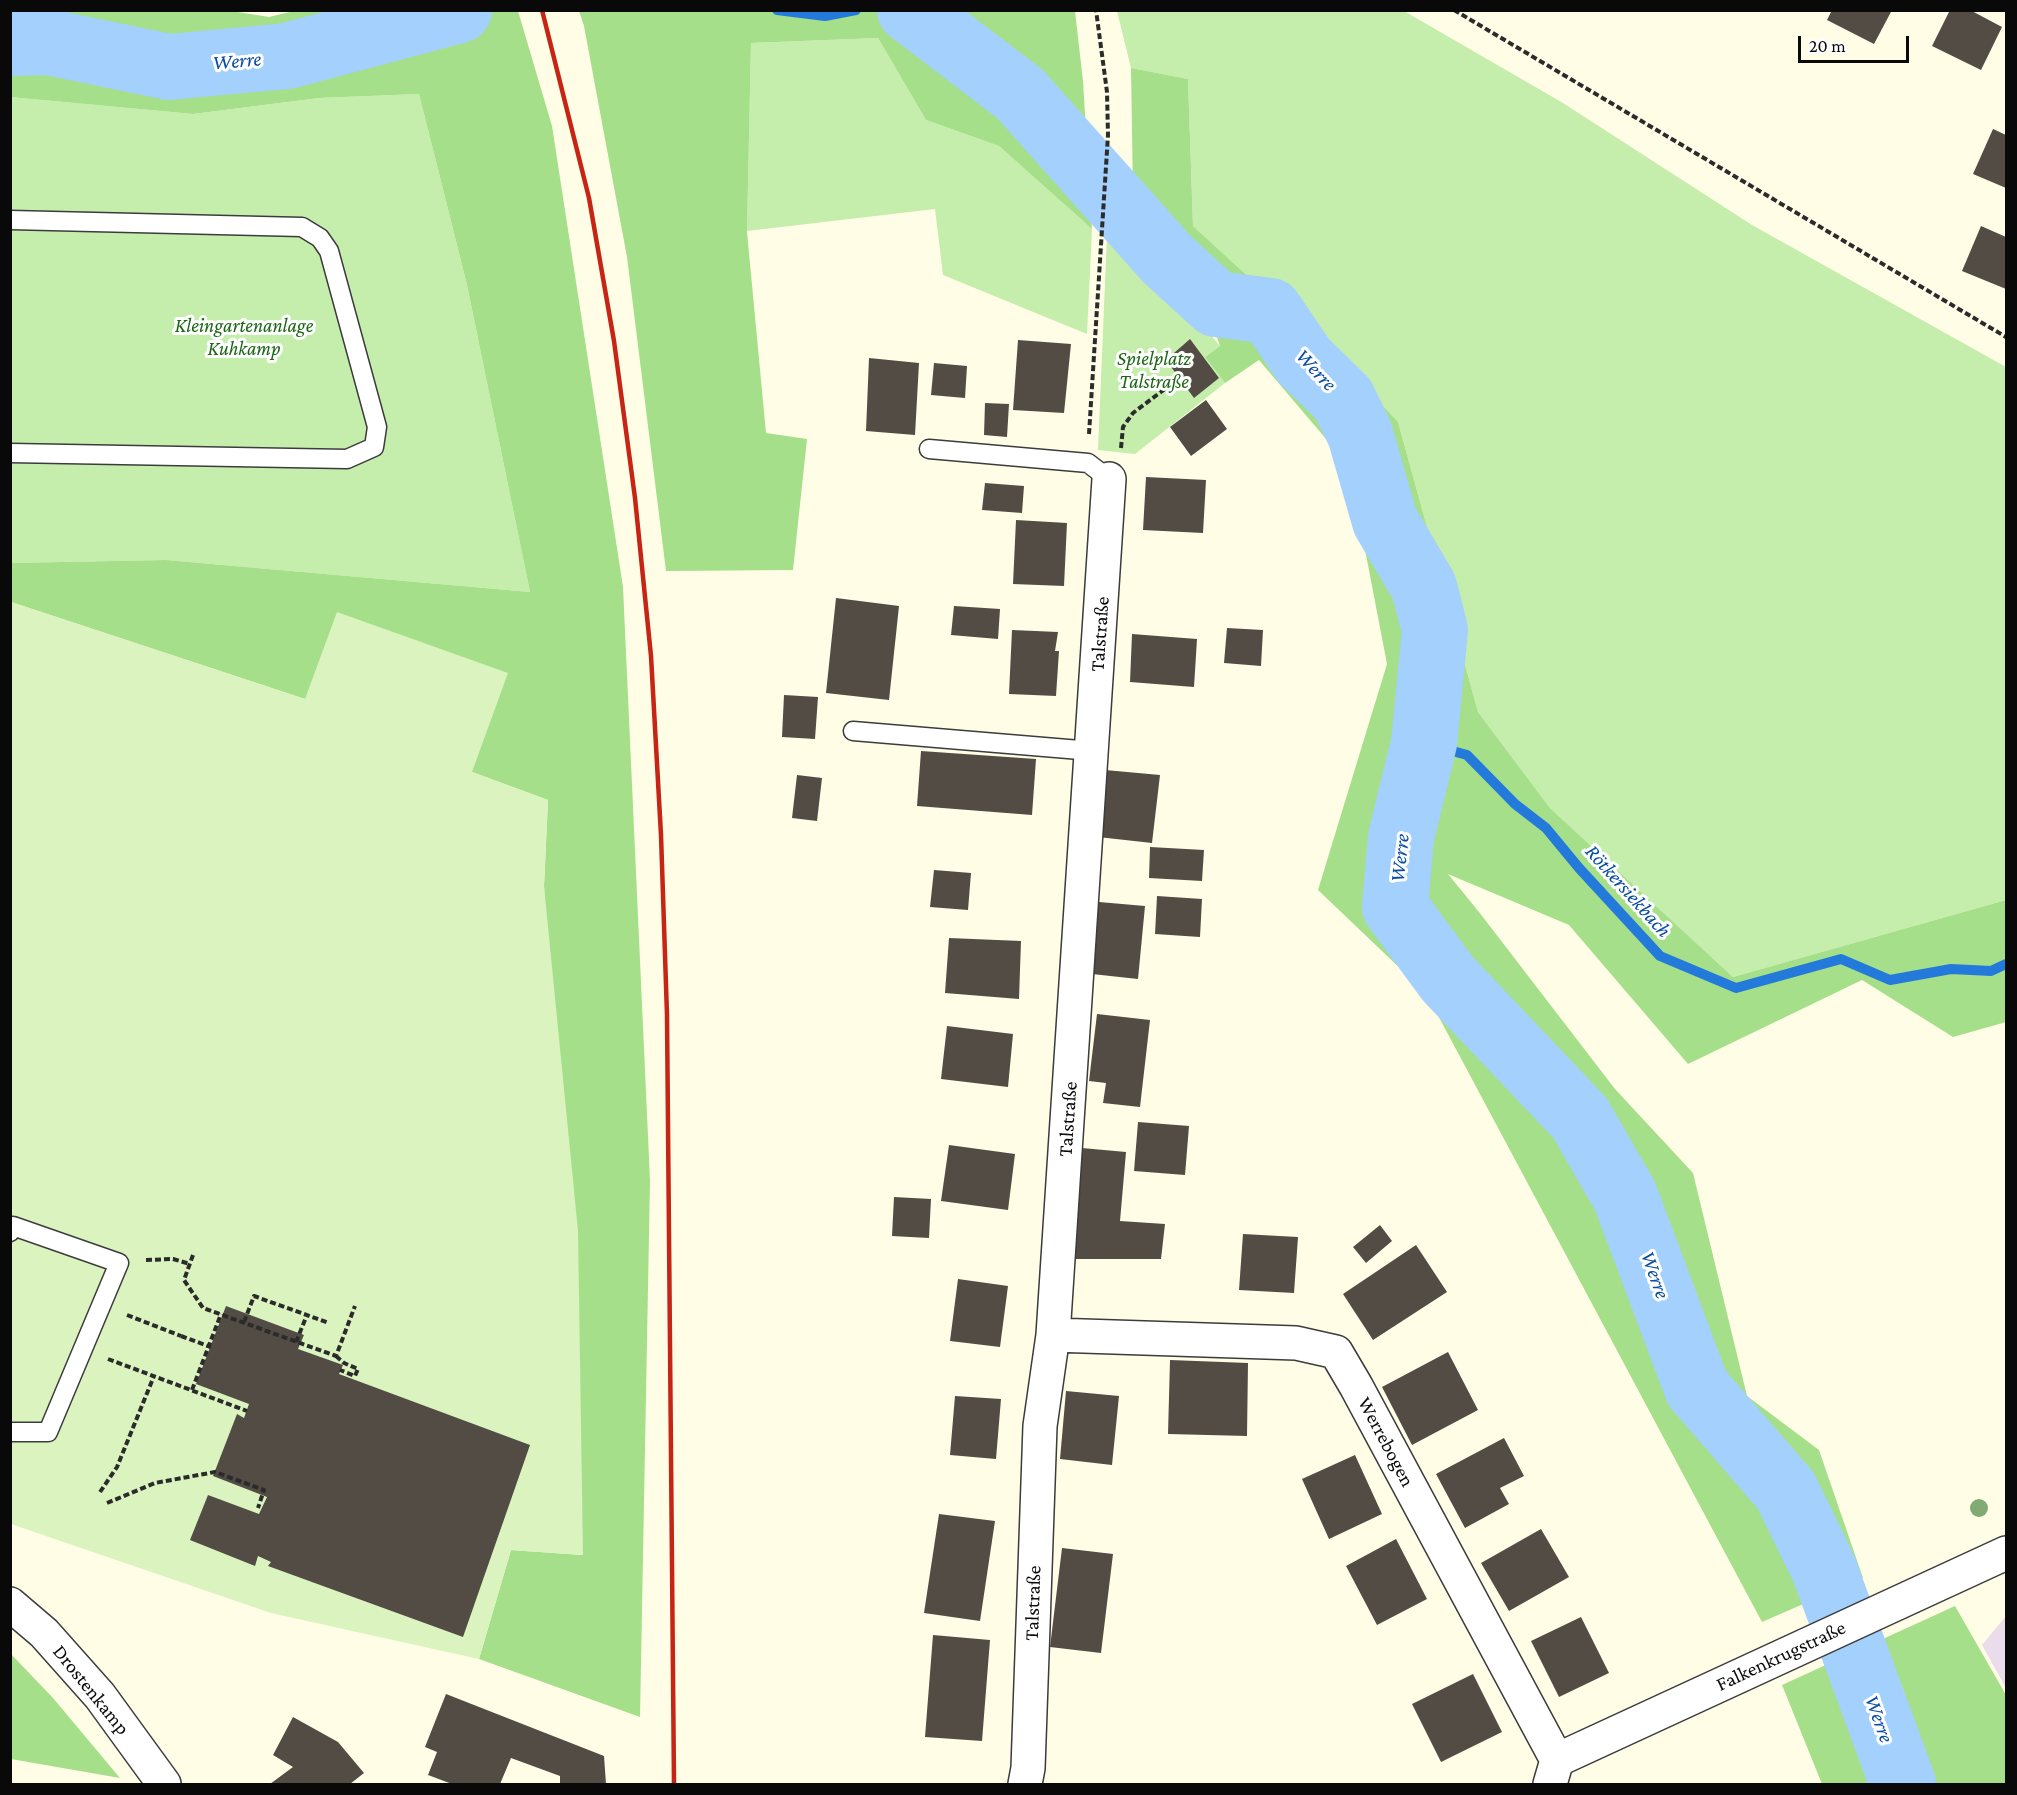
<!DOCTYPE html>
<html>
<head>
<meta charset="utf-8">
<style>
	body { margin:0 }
	#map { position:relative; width:2017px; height:1795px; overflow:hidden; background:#fffde6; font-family:"Crimson Pro",serif }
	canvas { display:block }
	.frame { position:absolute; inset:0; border:12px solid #090909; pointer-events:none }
	.scale { position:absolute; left:1798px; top:36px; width:111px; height:27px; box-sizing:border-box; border:3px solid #090909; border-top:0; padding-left:8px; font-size:18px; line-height:21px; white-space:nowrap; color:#090909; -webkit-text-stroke:4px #fff; paint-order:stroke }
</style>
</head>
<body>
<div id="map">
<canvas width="2017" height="1795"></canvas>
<div class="frame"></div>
<div class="scale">20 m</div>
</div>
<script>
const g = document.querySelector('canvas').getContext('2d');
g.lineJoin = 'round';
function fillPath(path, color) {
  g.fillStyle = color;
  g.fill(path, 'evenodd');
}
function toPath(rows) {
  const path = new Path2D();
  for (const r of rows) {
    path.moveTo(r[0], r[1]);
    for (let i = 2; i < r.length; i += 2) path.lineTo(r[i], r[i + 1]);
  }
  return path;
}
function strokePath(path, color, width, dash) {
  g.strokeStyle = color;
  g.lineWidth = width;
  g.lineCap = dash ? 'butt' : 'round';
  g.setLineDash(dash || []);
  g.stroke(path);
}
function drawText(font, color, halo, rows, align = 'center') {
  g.font = font + ' "Crimson Pro",serif';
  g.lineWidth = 6;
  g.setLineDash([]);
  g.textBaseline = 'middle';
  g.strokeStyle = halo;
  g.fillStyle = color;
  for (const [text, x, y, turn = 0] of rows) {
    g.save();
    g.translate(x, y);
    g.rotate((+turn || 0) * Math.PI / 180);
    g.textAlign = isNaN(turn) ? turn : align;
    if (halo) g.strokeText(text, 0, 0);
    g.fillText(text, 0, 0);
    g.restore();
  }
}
const industrial = toPath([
	[2006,1616,2006,1688,1982,1645]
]);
const green = toPath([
	[1117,11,1404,11,1563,103,1752,225,2006,367,2006,900,1733,977,1550,808,1478,712,1398,422,1345,365,1193,226,1188,79,1131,68],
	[878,38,926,120,999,146,1092,229,1087,334,943,275,935,209,747,231,751,43],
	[419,94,467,285,530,592,166,560,11,563,10,97,193,114,319,98],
	[1108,212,1220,346,1205,357,1225,383,1135,454,1098,450]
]);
const forest = toPath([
	[225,10,269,17,298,10,518,11,552,126,623,587,650,1180,640,1717,479,1659,511,1550,582,1555,544,886,548,800,472,772,305,699,11,602,10,563,166,560,530,592,467,285,419,94,319,98,193,114,10,97,11,11],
	[579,11,1075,11,1083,81,1092,229,999,146,926,120,878,38,751,43,747,232,766,433,807,439,793,570,666,571,627,257,584,26],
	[1131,68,1188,79,1193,226,1345,365,1398,422,1478,712,1550,808,1733,977,2006,900,2006,1022,1953,1037,1862,980,1688,1064,1569,925,1448,874,1479,912,1615,1089,1693,1173,1747,1396,1819,1450,1863,1578,1762,1622,1426,993,1318,890,1387,664,1349,466,1259,360,1225,383,1205,357,1220,346,1195,273,1133,193],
	[1955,1606,2006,1695,2006,1784,1822,1784,1782,1685],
	[11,1654,53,1698,120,1778,11,1759]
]);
const pitch = toPath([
	[11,602,305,699,337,612,508,673,472,772,548,800,544,886,578,1231,583,1555,511,1550,479,1659,271,1613,11,1524]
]);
const stream = toPath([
	[777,10,825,16,856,10],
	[1424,743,1467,755,1515,804,1546,828,1579,868,1660,956,1736,988,1841,959,1890,980,1951,969,1991,971,2006,964]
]);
const river = toPath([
	[910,10,1020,94,1167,259,1216,304,1270,311,1304,361,1343,399,1360,434,1385,521,1424,587,1435,630,1424,743,1401,837,1395,907,1448,979,1580,1118,1625,1196,1697,1388,1786,1491,1824,1569,1903,1784],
	[10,43,48,42,169,67,287,56,459,10]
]);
const building = toPath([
	[1832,10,1892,10,1874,44,1827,20],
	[1950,10,1970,10,2002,27,1981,70,1932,46],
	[1993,129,2006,135,2006,188,1973,174],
	[1981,226,2006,237,2006,289,1962,271],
	[1190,339,1219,378,1194,398,1166,360],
	[1018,340,1071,344,1064,413,1013,410],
	[869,358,919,363,915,435,866,431],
	[934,363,967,366,965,398,931,395],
	[1206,400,1227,429,1191,456,1170,427],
	[985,403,1009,404,1007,437,984,435],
	[1146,477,1206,480,1203,533,1143,530],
	[985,483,1024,486,1022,513,982,510],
	[1016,520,1067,523,1064,586,1013,584],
	[836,598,899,606,889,700,826,693],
	[954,606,1000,609,998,639,951,635],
	[1227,628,1263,630,1261,666,1224,663],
	[1012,630,1058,632,1055,651,1059,651,1056,696,1009,694],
	[1132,634,1197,639,1194,687,1130,682],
	[784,695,818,697,815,739,782,737],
	[921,751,1036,759,1032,815,917,806],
	[1105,770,1160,775,1152,843,1098,837],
	[797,775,822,778,817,821,792,818],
	[1150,847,1204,850,1202,881,1149,878],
	[934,870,971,873,968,910,930,907],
	[1157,896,1202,899,1200,937,1155,934],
	[1099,902,1145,906,1138,979,1092,974],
	[949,938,1021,941,1019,999,945,993],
	[1097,1014,1150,1020,1140,1107,1103,1103,1106,1083,1089,1081],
	[947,1026,1013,1034,1008,1087,941,1079],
	[1138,1122,1189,1126,1185,1175,1134,1171],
	[949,1145,1015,1154,1008,1210,941,1201],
	[1082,1148,1126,1152,1120,1221,1165,1224,1161,1259,1075,1259,1076,1217],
	[894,1197,931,1199,929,1238,892,1236],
	[1380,1225,1392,1241,1366,1263,1353,1247],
	[1243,1234,1298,1237,1294,1293,1239,1290],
	[1416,1245,1447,1292,1373,1340,1343,1294],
	[958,1279,1008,1286,1000,1347,950,1341],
	[226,1306,304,1335,298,1349,343,1365,339,1374,530,1445,463,1637,268,1566,271,1562,258,1556,255,1566,190,1540,208,1495,259,1514,267,1497,213,1476,237,1414,244,1418,249,1404,196,1384],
	[1448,1352,1478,1410,1412,1445,1382,1387],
	[1170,1360,1248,1363,1247,1436,1168,1434],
	[1066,1391,1119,1396,1112,1465,1060,1459],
	[955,1396,1001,1399,996,1459,950,1455],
	[1504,1438,1524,1476,1500,1488,1509,1504,1465,1528,1436,1474],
	[1355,1455,1382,1514,1329,1539,1302,1479],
	[939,1514,995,1521,980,1621,924,1613],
	[1541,1529,1569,1577,1509,1611,1481,1563],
	[1396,1539,1427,1599,1377,1625,1346,1566],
	[1062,1548,1113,1554,1101,1653,1050,1647],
	[1581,1617,1609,1673,1559,1697,1531,1641],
	[933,1635,990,1640,982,1741,925,1737],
	[1473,1674,1502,1732,1441,1762,1412,1704],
	[446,1694,604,1756,606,1784,560,1784,560,1776,511,1758,500,1784,452,1784,428,1775,437,1752,425,1747],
	[293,1717,338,1742,364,1773,350,1784,270,1784,293,1767,273,1755]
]);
const path = toPath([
	[1454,10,2006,337],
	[1089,434,1108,135,1107,92,1096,10],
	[1121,448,1123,427,1133,413,1174,382],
	[193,1255,184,1280,203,1308,336,1356,355,1306],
	[146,1260,173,1259,190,1264],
	[127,1315,181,1336],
	[244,1322,254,1296,329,1323],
	[296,1342,307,1315],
	[336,1356,344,1363,358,1369,355,1376,340,1370],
	[108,1359,247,1411],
	[192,1390,221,1314],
	[100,1492,117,1467,154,1376],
	[107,1503,155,1483,215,1472,264,1490,258,1508]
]);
const lane = toPath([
	[10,220,302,227,320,238,329,251,377,427,374,447,347,459,10,453],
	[929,449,1088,463,1109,479],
	[853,731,1092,751],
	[10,1232,13,1226,119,1263,48,1432,10,1432]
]);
const street = toPath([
	[1053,1335,1296,1343,1336,1352,1356,1386,1557,1760,1550,1784],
	[10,1604,44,1633,100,1696,164,1784],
	[1557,1760,2006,1553],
	[1025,1784,1028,1768,1040,1426,1053,1335,1109,479]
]);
const rail = toPath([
	[542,10,589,198,614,341,635,498,651,656,661,835,667,1015,674,1784]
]);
const pathBridge = toPath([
	[181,1336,211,1347]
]);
const trees = [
	[1979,1508]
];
const parkNames = [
	["Kleingartenanlage",244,326],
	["Kuhkamp",244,349],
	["Spielplatz",1154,359],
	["Talstraße",1154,382]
];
const streetNames = [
	["Talstraße",1100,634,-86],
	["Talstraße",1068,1119,-86],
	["Werrebogen",1386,1442,62],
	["Talstraße",1033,1603,-88],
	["Falkenkrugstraße",1781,1656,-25],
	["Drostenkamp",91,1690,51]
];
const waterNames = [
	["Werre",237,61,-5],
	["Werre",1316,370,47],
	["Werre",1400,858,-84],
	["Rötkersiekbach",1628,891,48],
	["Werre",1655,1275,70],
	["Werre",1879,1719,70]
];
fillPath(industrial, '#eadcea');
fillPath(green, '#c5edac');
fillPath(forest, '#a5df8a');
fillPath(pitch, '#daf3bf');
strokePath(stream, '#247adb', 10);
strokePath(river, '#a4d0fd', 66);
fillPath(building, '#534c45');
strokePath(lane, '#3c3c3c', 21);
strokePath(street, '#3c3c3c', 36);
strokePath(path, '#2b2b2b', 4, [6, 3]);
strokePath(lane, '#fff', 18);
strokePath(street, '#fff', 33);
strokePath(rail, '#c62415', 4.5);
strokePath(pathBridge, '#2b2b2b', 4, [6, 3]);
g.fillStyle = '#82aa73';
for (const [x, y] of trees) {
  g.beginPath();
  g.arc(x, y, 9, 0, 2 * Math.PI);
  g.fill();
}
drawText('italic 20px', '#1b6615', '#fff', parkNames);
drawText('20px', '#090909', '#fff', streetNames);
drawText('italic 21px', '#084ca5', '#fff', waterNames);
</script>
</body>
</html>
